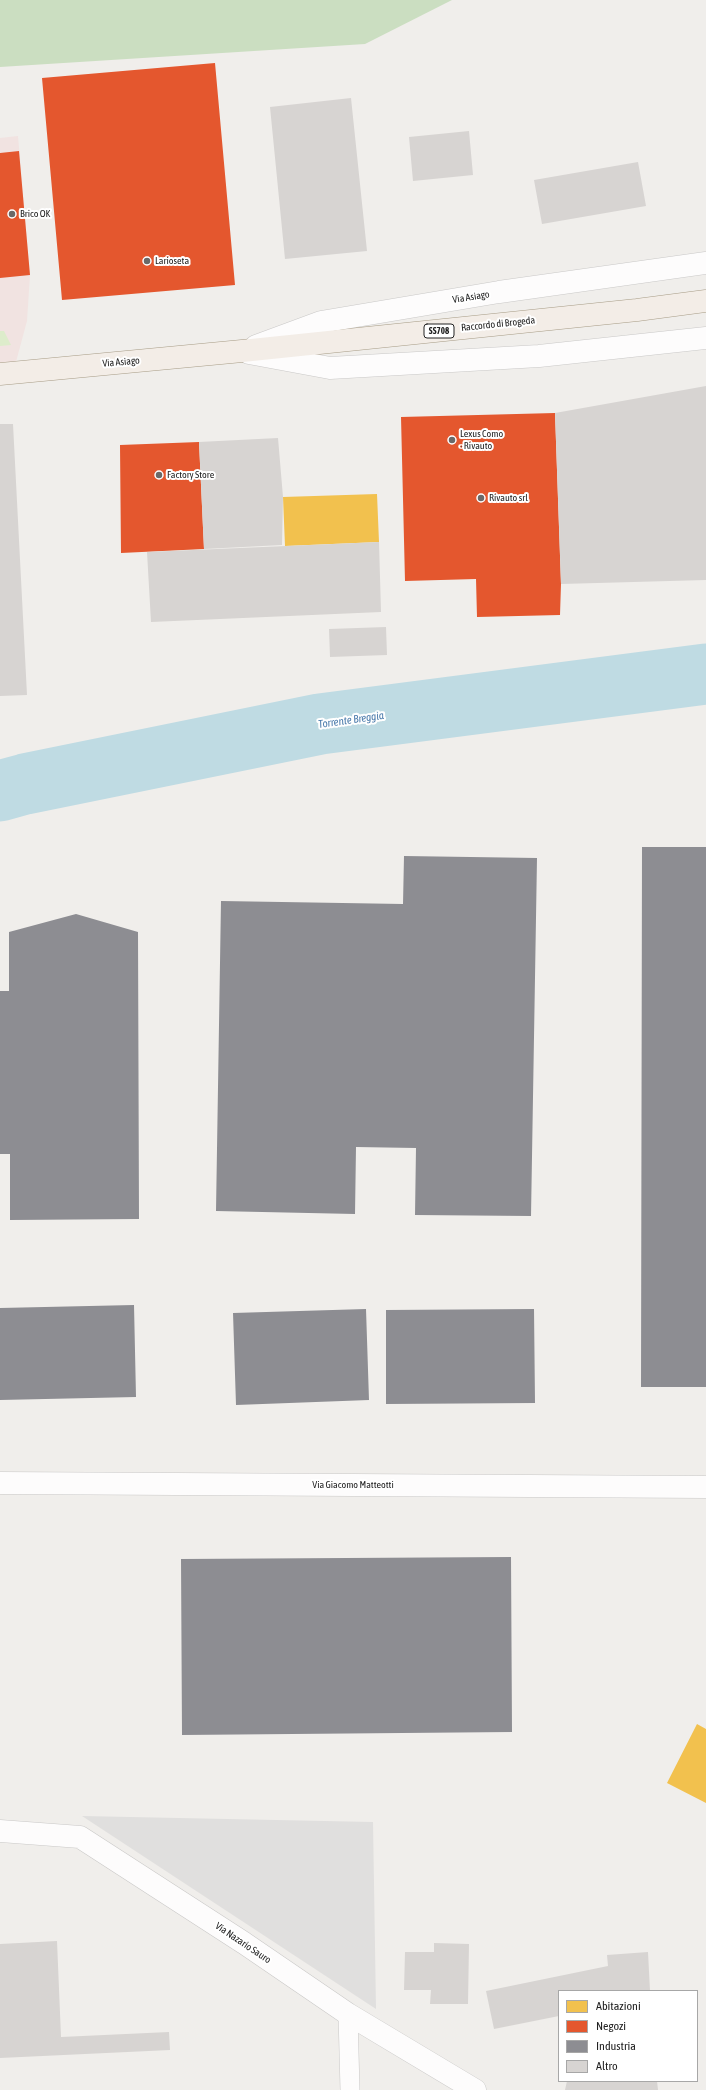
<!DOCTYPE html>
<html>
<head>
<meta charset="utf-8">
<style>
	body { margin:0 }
	#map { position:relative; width:706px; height:2090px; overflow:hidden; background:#f0eeeb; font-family:"Asap Condensed",sans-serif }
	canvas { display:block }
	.legend { position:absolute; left:558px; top:1990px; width:140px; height:92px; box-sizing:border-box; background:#fff; border:1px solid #a7a7a7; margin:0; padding:5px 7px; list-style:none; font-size:12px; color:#222 }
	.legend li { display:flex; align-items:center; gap:8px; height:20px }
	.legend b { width:20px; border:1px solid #a7a7a7 }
</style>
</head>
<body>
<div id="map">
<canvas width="706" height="2090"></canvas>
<ul class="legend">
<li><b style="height:11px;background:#f2c14e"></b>Abitazioni</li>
<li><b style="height:11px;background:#e4572e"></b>Negozi</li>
<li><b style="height:11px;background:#8d8d92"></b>Industria</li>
<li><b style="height:11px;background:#d7d4d2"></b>Altro</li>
</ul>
</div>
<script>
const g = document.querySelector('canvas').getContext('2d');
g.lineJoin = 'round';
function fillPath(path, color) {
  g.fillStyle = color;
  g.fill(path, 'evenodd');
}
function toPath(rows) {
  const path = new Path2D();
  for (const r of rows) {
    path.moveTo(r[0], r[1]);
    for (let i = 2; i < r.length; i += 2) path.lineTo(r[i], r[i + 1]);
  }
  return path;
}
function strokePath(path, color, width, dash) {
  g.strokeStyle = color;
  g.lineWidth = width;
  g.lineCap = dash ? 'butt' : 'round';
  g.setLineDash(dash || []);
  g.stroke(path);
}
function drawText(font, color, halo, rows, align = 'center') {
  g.font = font + ' "Asap Condensed",sans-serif';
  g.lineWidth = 4;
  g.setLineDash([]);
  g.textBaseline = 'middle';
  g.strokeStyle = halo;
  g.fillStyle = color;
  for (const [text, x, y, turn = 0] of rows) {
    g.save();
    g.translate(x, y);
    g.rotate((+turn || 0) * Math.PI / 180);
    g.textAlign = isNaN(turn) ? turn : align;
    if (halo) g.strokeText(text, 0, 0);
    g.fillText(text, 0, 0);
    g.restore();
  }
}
const commercial = toPath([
	[18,136,30,275,27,321,13,373,0,374,0,138]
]);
const grass = toPath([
	[0,331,4,331,11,345,0,346]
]);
const forest = toPath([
	[0,0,452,0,365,44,0,67]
]);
const parking = toPath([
	[82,1816,373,1822,376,2009]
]);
const homes = toPath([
	[377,494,379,542,285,546,283,497],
	[697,1724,706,1729,706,1803,667,1783]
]);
const shops = toPath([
	[215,63,235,285,62,300,42,78],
	[19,151,30,275,0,278,0,153],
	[555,413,561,584,560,615,477,617,476,579,405,581,401,417],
	[199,442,204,549,121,553,120,445]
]);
const industry = toPath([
	[642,847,706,847,706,1387,641,1387],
	[404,856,537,858,531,1216,415,1215,416,1148,356,1147,355,1214,216,1211,221,901,403,904],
	[76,914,138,932,139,1219,10,1220,10,1154,0,1154,0,991,9,991,9,932],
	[134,1305,136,1397,0,1400,0,1308],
	[366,1309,369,1400,236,1405,233,1313],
	[534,1309,535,1403,386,1404,386,1310],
	[511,1557,512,1732,182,1735,181,1559]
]);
const river = toPath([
	[0,791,25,784,320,724,706,674]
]);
const building = toPath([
	[351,98,367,251,285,259,270,107],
	[469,131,473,175,413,181,409,137],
	[638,162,646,206,542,224,534,180],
	[706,386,706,580,561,584,555,413],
	[0,424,13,424,27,695,0,696],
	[278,438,283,497,282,545,204,549,199,442],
	[379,542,381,612,151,622,147,552],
	[386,627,387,655,330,657,329,629],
	[57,1941,61,2037,169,2032,170,2050,0,2058,0,1944],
	[434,1943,469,1944,468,2004,430,2004,431,1990,404,1990,405,1952,434,1952],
	[648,1952,650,1991,559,1991,559,2016,494,2029,486,1991,608,1966,607,1955],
	[567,2081,657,2081,658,2090,565,2090]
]);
const service = toPath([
	[348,2014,350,2090]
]);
const minor = toPath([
	[0,1831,80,1837,244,1943,348,2014,475,2090]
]);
const tertiary = toPath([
	[256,346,321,322,499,292,706,263],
	[249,353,330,368,539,356,706,338],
	[0,1483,706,1487]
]);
const primary = toPath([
	[0,374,242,351,637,310,706,301]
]);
const markers = [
	[12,214,4,"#6a6968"],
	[147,261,4,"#6a6968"],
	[452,440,4,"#6a6968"],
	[159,475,4,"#6a6968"],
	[481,498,4,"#6a6968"]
];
const shields = [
	[439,331,30]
];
const shieldNames = [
	["SS708",439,331]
];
const poiNames = [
	["Brico OK",20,214],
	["Larioseta",155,261],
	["Lexus Como",460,434],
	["- Rivauto",460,446],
	["Factory Store",167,475],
	["Rivauto srl",489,498]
];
const streetNames = [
	["Via Asiago",471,297,-9],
	["Raccordo di Brogeda",498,324,-6],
	["Via Asiago",121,362,-5],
	["Via Giacomo Matteotti",353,1485],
	["Via Nazario Sauro",243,1943,34]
];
const waterNames = [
	["Torrente Breggia",351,720,-8]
];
fillPath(commercial, '#f1e3e1');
fillPath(grass, '#ddeccb');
fillPath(forest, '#cbdec1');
fillPath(parking, '#e0dfde');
fillPath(homes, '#f2c14e');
fillPath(shops, '#e4572e');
fillPath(industry, '#8d8d92');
strokePath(river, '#bfdbe3', 61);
fillPath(building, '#d7d4d2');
strokePath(service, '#c9c8c7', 20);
strokePath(minor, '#c9c8c7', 23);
strokePath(tertiary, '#c9c8c7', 23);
strokePath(primary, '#a79c86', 23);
strokePath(service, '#fdfcfc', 19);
strokePath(minor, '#fdfcfc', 22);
strokePath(tertiary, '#fdfcfc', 22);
strokePath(primary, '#f3ede7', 22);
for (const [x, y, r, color] of markers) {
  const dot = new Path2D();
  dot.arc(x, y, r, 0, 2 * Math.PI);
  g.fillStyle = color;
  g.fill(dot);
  strokePath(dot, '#fff', 1.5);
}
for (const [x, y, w] of shields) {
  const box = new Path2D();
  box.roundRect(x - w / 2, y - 7, w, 14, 3);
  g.fillStyle = '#fff';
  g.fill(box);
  strokePath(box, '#222', 1);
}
drawText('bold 9px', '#222', null, shieldNames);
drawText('10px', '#222', '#fff', poiNames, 'left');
drawText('10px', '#222', '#fff', streetNames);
drawText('italic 11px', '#4a7aab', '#fff', waterNames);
</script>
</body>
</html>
